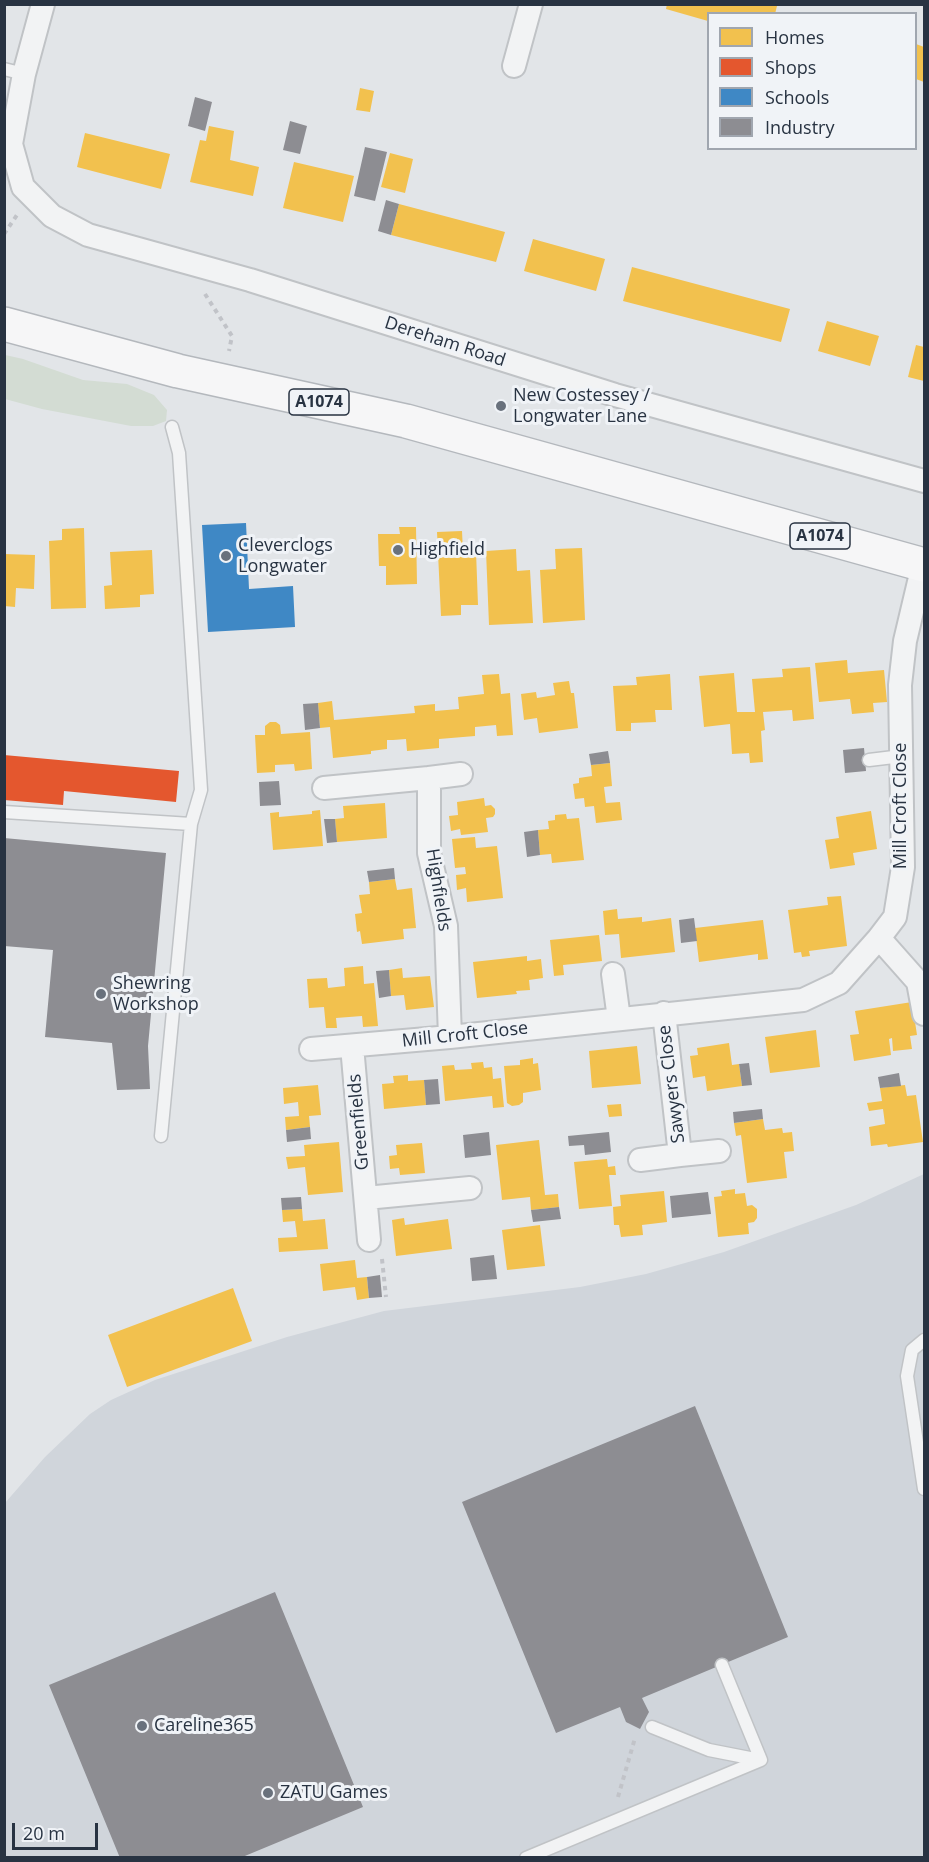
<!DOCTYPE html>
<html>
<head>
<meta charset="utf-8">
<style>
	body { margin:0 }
	#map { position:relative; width:929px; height:1862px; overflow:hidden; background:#e2e5e8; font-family:"Open Sans",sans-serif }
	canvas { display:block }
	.frame { position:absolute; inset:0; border:6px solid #283342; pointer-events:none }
	.legend { position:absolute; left:707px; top:12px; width:210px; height:138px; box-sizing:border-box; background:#f0f3f7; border:2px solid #a0a6af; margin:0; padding:8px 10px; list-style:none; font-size:18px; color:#283342 }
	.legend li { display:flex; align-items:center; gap:12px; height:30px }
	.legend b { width:30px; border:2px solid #a0a6af }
	.scale { position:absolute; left:12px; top:1823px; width:86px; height:27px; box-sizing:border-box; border:3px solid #283342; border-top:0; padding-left:8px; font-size:18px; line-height:21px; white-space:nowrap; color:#283342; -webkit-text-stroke:4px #f0f3f7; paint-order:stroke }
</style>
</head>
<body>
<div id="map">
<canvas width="929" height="1862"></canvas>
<div class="frame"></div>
<ul class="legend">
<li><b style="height:16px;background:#f2c14e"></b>Homes</li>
<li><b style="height:16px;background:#e4572e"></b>Shops</li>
<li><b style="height:16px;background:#3f88c5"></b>Schools</li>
<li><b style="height:16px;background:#8d8d92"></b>Industry</li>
</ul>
<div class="scale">20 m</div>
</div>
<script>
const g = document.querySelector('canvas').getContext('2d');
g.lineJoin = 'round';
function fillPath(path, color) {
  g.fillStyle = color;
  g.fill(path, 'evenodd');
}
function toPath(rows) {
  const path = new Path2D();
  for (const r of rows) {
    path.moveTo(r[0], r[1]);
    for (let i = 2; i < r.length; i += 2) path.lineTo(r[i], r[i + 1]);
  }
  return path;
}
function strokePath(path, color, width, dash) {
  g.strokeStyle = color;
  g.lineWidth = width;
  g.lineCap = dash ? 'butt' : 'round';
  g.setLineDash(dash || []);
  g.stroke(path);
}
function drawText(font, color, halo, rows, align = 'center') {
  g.font = font + ' "Open Sans",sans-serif';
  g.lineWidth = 6;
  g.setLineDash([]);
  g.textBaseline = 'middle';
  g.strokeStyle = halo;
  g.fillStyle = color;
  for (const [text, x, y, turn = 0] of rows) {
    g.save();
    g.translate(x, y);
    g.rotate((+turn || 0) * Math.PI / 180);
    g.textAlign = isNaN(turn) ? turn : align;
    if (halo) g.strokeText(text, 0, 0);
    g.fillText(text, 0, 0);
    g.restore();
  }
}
const built = toPath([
	[924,1174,924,1857,5,1858,5,1503,45,1457,90,1414,111,1400,155,1380,287,1337,384,1311,580,1287,646,1274,724,1252,856,1205]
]);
const green = toPath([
	[5,355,23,359,83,380,127,384,154,395,167,410,166,421,153,426,131,426,42,409,5,399]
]);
const homes = toPath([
	[667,4,770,4,777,6,775,14,708,14,708,21,666,9],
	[916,44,924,47,924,82,916,79],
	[360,88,374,91,370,112,356,110],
	[209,126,234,131,230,160,259,167,253,196,190,182,200,140,206,141],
	[85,133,170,154,161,189,77,167],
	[390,153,413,159,405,193,381,187],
	[294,162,354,176,343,222,283,208],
	[399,204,505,232,496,262,391,235],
	[533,239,605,259,596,291,524,271],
	[632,267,790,309,781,342,623,301],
	[827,321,879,336,870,366,818,351],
	[916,345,924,347,924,381,908,377],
	[399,527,416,527,417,584,386,585,386,566,379,566,378,534,400,534],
	[84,528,86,608,51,609,49,541,62,540,62,529],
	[462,531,463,552,476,551,478,605,461,605,461,615,441,616,437,532],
	[582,548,585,620,543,623,540,570,556,569,555,549],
	[516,549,517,571,530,570,533,623,489,625,486,551],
	[152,550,154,594,140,595,140,607,105,609,104,586,112,585,110,552],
	[4,554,35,555,34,589,16,588,15,607,4,606],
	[847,660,848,673,884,670,887,702,873,703,874,712,852,714,850,699,819,702,815,663],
	[810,667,814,719,793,721,792,710,763,712,765,730,761,731,763,762,750,763,749,753,732,754,730,724,704,727,699,676,734,673,737,712,755,712,752,679,783,677,782,669],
	[499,674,501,694,510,693,513,735,497,736,496,725,475,727,475,736,439,739,439,748,407,751,406,739,393,740,387,740,387,749,371,751,371,754,333,758,330,727,320,728,318,703,332,701,334,720,415,713,414,706,435,704,435,711,459,709,458,697,484,694,482,675],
	[670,674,672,710,655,710,656,722,631,723,631,731,616,731,613,686,637,685,636,677],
	[569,681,571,693,574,693,578,728,539,733,537,718,524,720,521,694,536,692,537,698,555,695,553,683],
	[270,722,276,722,280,725,281,734,310,732,312,769,295,771,294,764,275,765,275,772,257,773,255,735,265,735,265,726],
	[610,763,612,786,604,787,606,803,620,802,622,820,596,823,594,806,585,807,584,798,575,799,573,784,579,783,579,778,592,776,591,765],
	[484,798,485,806,491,805,495,809,495,814,493,817,486,818,488,832,461,835,460,829,451,831,449,816,458,815,457,802],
	[385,803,387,838,337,842,335,819,344,818,343,806],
	[320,810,323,846,273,850,270,813,279,812,279,817,312,814,312,811],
	[871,811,877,849,853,853,855,865,830,869,825,840,839,838,836,817],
	[566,814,567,819,579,818,584,860,552,863,551,854,540,855,538,830,549,829,548,821,555,820,555,815],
	[475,837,476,848,497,846,503,898,467,902,466,888,457,890,456,875,466,874,465,867,455,868,452,839],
	[395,879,397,890,412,888,416,928,403,929,404,939,362,944,360,931,357,932,355,914,362,913,359,895,370,894,369,882],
	[841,896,847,946,809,951,810,956,802,957,801,952,794,953,788,910,828,905,827,897],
	[617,909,618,919,642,917,642,922,671,918,675,952,621,958,619,934,605,935,603,911],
	[763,920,768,959,758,960,758,954,699,962,695,928],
	[599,935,602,961,563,965,564,975,554,976,550,940],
	[527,956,527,961,541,959,543,978,529,980,530,990,516,991,517,994,477,998,473,962],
	[363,966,364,984,374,983,378,1026,363,1027,362,1016,336,1018,337,1028,326,1028,324,1007,309,1008,307,979,327,978,328,988,345,986,344,968],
	[402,968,403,978,430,976,434,1007,406,1010,404,995,391,996,389,970],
	[912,1002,917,1035,910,1036,912,1049,893,1051,892,1038,889,1039,891,1055,854,1061,850,1035,859,1034,855,1011],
	[816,1030,820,1067,770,1073,765,1037],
	[729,1043,732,1065,739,1064,742,1086,707,1091,705,1076,693,1078,690,1056,698,1055,697,1048],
	[637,1046,641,1084,592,1088,589,1051],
	[533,1058,533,1064,538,1063,541,1090,523,1093,523,1102,519,1105,512,1106,507,1103,504,1066,520,1065,520,1060],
	[483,1062,484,1068,492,1067,493,1079,501,1078,504,1107,493,1108,492,1096,445,1101,442,1066,454,1065,455,1070,472,1069,471,1063],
	[408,1075,408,1081,424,1080,426,1105,384,1109,382,1084,394,1083,393,1076],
	[318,1085,321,1115,309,1116,310,1127,286,1130,285,1117,299,1116,298,1102,284,1104,283,1088],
	[905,1085,907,1096,916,1095,923,1142,888,1147,887,1144,871,1146,869,1127,885,1124,883,1109,869,1111,867,1103,882,1101,880,1088],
	[621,1104,622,1116,609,1117,607,1105],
	[763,1119,765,1130,782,1128,783,1133,792,1132,794,1151,784,1152,787,1178,747,1183,741,1135,736,1136,734,1123],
	[539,1140,545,1195,558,1194,559,1207,531,1210,530,1197,502,1200,496,1145],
	[339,1142,343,1192,308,1195,305,1167,288,1169,286,1157,305,1156,304,1145],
	[422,1143,425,1173,400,1175,399,1168,390,1169,389,1156,397,1155,396,1145],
	[607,1159,608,1167,615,1166,616,1175,609,1175,612,1206,579,1209,574,1162],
	[735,1189,735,1194,745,1193,747,1206,752,1205,757,1209,757,1218,754,1222,748,1223,749,1234,718,1237,714,1197,722,1196,721,1191],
	[664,1191,667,1222,642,1225,643,1235,621,1237,619,1225,614,1225,613,1207,621,1206,620,1195],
	[302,1209,303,1221,325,1219,328,1249,279,1252,278,1238,297,1237,295,1221,283,1222,282,1210],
	[404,1218,405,1225,448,1219,452,1249,396,1256,392,1220],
	[540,1225,545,1266,507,1270,502,1230],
	[355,1260,357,1278,367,1277,369,1298,357,1300,355,1287,323,1291,320,1264],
	[233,1288,252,1341,127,1387,108,1335]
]);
const shops = toPath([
	[4,755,179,771,176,802,64,791,63,805,4,800]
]);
const schools = toPath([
	[246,523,249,589,293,586,295,627,208,632,202,525]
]);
const industry = toPath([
	[195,97,212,102,205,131,188,126],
	[290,121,307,126,300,154,283,150],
	[365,147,387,152,375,201,354,196],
	[386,200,399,204,391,235,378,231],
	[318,703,320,728,305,730,303,704],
	[864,748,866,771,845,773,843,750],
	[608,751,610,763,591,765,589,754],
	[279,781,281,805,260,806,259,782],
	[324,819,335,819,337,842,327,843],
	[538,830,540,855,527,857,524,832],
	[4,838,166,853,148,1046,150,1089,117,1090,112,1043,45,1037,53,950,4,946],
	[394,868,395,879,369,882,367,871],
	[694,918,697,941,681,943,679,920],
	[389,970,391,996,379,998,376,971],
	[749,1063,752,1085,742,1086,739,1064],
	[899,1073,901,1086,880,1088,878,1077],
	[438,1079,440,1104,426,1105,424,1080],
	[762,1109,763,1119,734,1123,733,1112],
	[310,1127,311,1139,287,1142,286,1130],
	[489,1132,491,1155,465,1158,463,1135],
	[609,1132,611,1152,585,1155,584,1145,569,1146,568,1136],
	[708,1192,711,1214,672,1218,670,1196],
	[301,1197,302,1209,282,1210,281,1198],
	[559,1207,561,1219,533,1222,531,1210],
	[494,1255,497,1279,472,1281,470,1258],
	[380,1275,382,1297,369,1298,367,1277],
	[695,1406,788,1637,642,1698,649,1712,640,1729,626,1722,620,1707,556,1733,462,1502],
	[275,1592,363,1807,240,1858,120,1858,49,1685]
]);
const path = toPath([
	[4,234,17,215],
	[205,294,232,336,229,351],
	[382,1259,386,1297],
	[618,1797,635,1738]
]);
const lane = toPath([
	[4,69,24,74],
	[869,760,902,756],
	[4,812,191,824],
	[161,1136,191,824,201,790,179,453,172,427],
	[924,1340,912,1350,907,1376,924,1489],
	[652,1727,709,1750,760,1760],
	[526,1858,761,1760,722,1665]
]);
const street = toPath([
	[43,4,24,74,11,144,23,187,52,216,88,235,250,280,615,395,924,481],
	[514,66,531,4],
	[429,778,461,774],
	[324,788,429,778,429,853,446,926,450,1037],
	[879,938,918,982,924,1014],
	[613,974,619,1019],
	[664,1013,680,1155,719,1151],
	[352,1046,369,1240],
	[311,1049,450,1037,803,1000,839,983,879,938,895,917,903,867,900,685,905,641,923,565],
	[640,1160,680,1155],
	[366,1198,470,1188]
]);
const highway = toPath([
	[4,324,178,371,406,421,924,565]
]);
const markers = [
	[501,406,6,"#69717c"],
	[398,550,6,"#69717c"],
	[226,556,6,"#69717c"],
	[101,994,6,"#69717c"],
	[142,1726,6,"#69717c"],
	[268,1793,6,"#69717c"]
];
const shields = [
	[319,402,60],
	[820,536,60]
];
const shieldNames = [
	["A1074",319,402],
	["A1074",820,536]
];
const streetNames = [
	["Dereham Road",445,342,18],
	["Mill Croft Close",901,806,-90],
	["Highfields",438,890,81],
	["Mill Croft Close",465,1035,-6],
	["Sawyers Close",672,1084,-97],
	["Greenfields",359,1122,-95]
];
const poiNames = [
	["New Costessey /",513,396],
	["Longwater Lane",513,417],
	["Cleverclogs",238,546],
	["Longwater",238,567],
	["Highfield",410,550],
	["Shewring",113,984],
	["Workshop",113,1005],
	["Careline365",154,1726],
	["ZATU Games",280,1793]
];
fillPath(built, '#d0d5db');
fillPath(green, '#d3dcd3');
fillPath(homes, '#f2c14e');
fillPath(shops, '#e4572e');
fillPath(schools, '#3f88c5');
fillPath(industry, '#8d8d92');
strokePath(lane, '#c0c3c6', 15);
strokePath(street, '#c0c3c6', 26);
strokePath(highway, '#b4b8bd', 36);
strokePath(path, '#c1c3c8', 4, [4.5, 4.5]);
strokePath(lane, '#f2f3f4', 12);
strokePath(street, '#f2f3f4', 22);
strokePath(highway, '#f6f6f7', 33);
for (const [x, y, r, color] of markers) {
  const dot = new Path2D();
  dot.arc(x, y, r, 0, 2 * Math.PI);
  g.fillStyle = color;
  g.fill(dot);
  strokePath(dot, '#f0f3f7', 2);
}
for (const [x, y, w] of shields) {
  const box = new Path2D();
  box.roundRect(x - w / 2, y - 13, w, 26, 4.5);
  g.fillStyle = '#f0f3f7';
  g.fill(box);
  strokePath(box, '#283342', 1.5);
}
drawText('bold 16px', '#283342', null, shieldNames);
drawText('18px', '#283342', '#f0f3f7', streetNames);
drawText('18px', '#283342', '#f0f3f7', poiNames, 'left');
</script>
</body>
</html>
